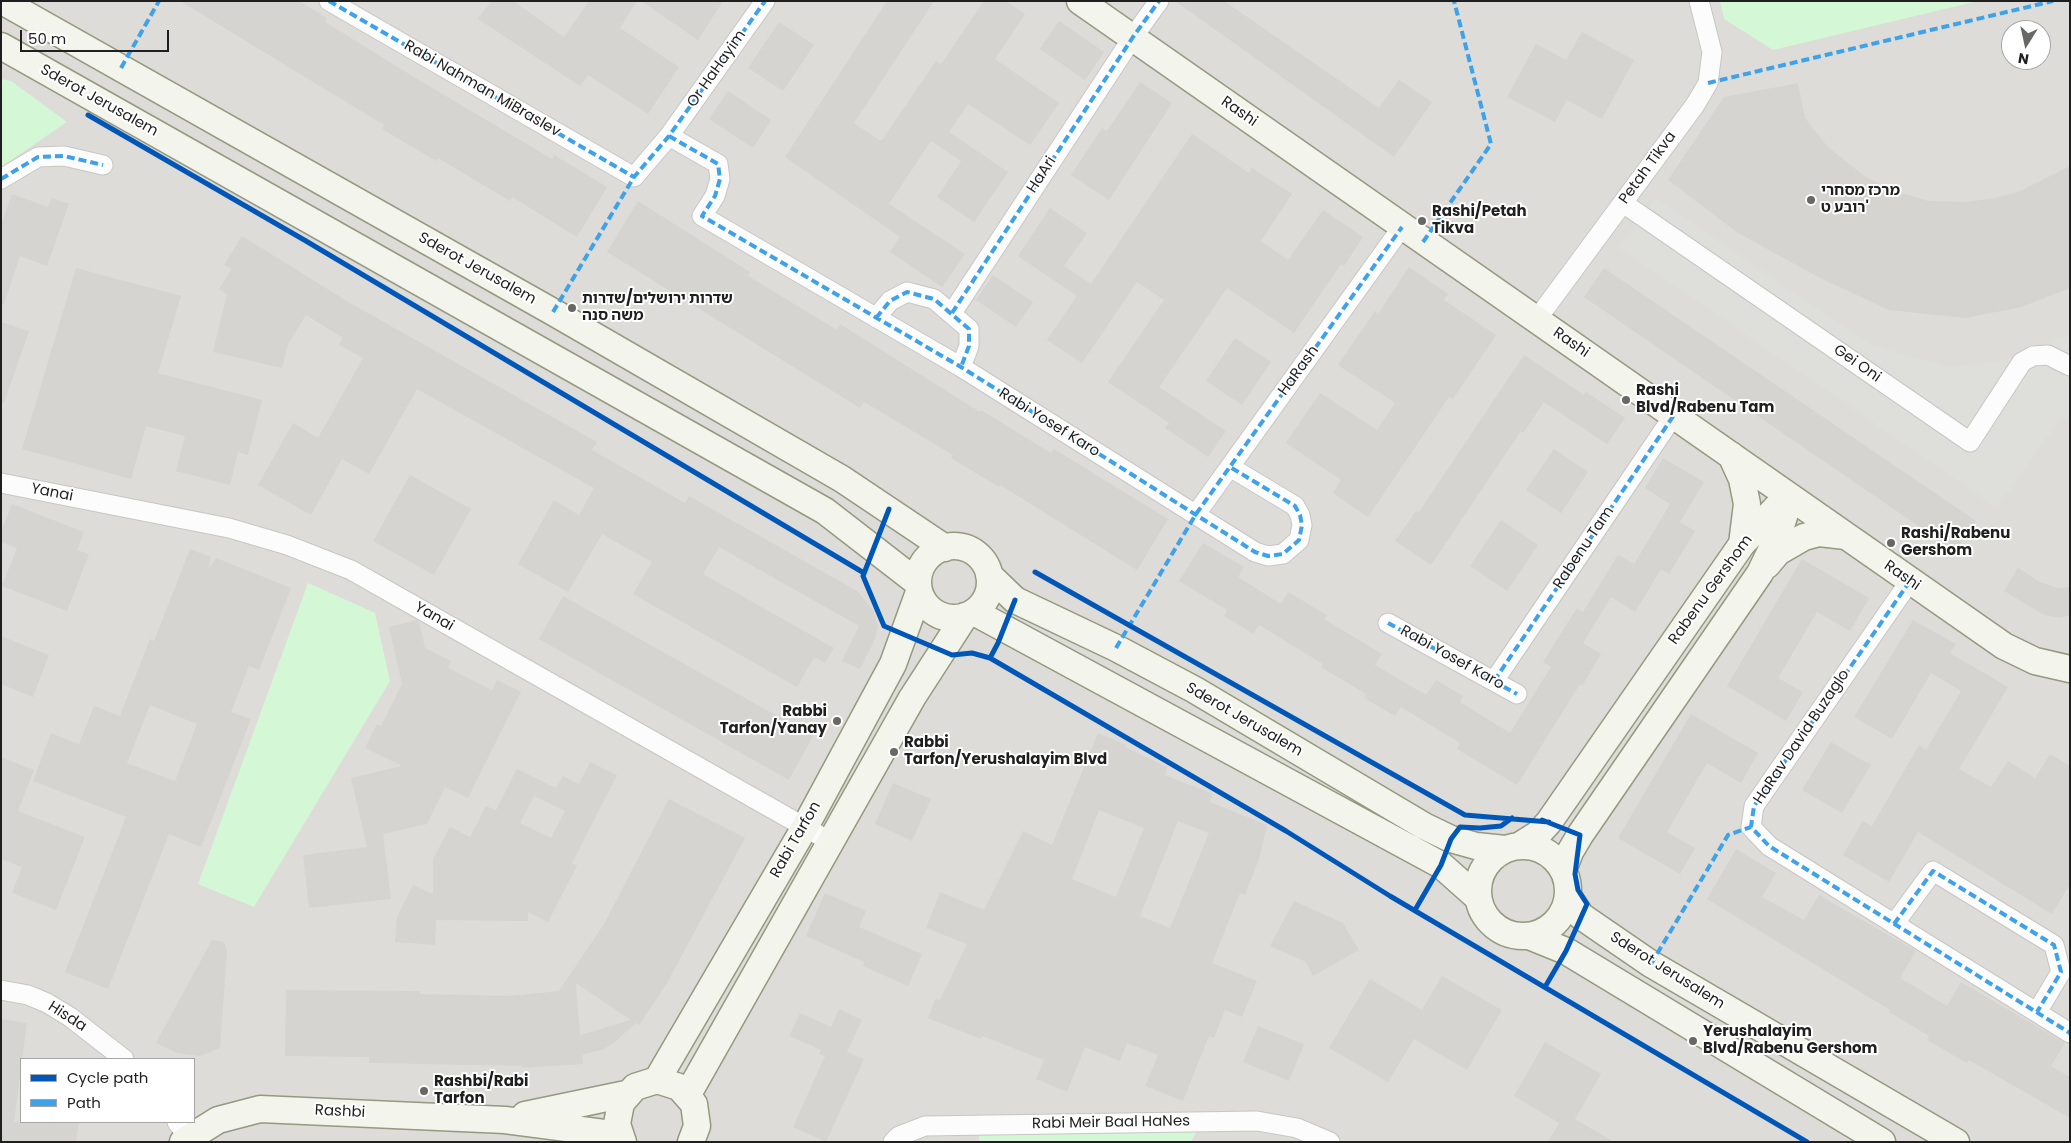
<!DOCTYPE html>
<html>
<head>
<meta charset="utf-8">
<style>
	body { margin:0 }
	#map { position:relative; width:2071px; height:1143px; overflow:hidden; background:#eeede8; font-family:Poppins,sans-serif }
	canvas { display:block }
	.frame { position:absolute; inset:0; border:2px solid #1f1f1f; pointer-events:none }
	.legend { position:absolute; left:20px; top:1058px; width:175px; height:65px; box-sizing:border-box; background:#fff; border:1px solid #a5a5a5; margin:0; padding:6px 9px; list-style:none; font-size:15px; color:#1f1f1f }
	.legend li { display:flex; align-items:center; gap:10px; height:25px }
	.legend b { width:25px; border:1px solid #a5a5a5 }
	.north { position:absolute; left:2001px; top:20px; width:50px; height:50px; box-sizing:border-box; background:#fff; border:1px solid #a5a5a5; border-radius:50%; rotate:190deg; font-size:14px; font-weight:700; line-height:20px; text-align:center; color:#1f1f1f }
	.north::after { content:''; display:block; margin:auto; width:18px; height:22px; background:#676765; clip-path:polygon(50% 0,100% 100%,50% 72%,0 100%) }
	.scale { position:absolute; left:20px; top:30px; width:149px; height:22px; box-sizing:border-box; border:2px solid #1f1f1f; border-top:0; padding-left:6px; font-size:15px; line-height:18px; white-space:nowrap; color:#1f1f1f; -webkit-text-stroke:4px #fff; paint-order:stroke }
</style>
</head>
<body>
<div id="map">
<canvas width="2071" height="1143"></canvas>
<div class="frame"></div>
<ul class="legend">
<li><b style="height:6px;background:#0057b8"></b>Cycle path</li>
<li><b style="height:6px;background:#3da2ea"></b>Path</li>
</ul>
<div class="north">N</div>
<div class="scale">50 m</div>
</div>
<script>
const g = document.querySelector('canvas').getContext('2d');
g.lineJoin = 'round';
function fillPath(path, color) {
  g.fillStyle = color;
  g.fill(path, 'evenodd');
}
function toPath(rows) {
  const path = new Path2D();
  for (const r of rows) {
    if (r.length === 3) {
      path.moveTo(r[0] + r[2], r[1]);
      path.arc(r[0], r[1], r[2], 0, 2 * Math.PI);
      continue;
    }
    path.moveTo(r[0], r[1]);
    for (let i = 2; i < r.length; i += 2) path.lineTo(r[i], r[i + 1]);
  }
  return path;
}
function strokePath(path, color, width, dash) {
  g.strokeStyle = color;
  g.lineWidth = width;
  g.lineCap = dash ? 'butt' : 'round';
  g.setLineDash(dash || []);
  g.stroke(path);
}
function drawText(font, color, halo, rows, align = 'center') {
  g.font = font + ' Poppins,"Noto Sans Hebrew",sans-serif';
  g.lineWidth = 4;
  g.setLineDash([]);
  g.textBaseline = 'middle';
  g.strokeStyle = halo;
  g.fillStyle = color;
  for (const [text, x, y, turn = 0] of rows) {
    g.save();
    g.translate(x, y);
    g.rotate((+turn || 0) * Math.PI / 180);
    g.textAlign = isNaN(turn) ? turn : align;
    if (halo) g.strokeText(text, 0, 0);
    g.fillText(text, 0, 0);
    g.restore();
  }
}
const residential = toPath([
	[1,1,2070,1,2070,1142,1,1142],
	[2011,30,2041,30,2041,60,2011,60],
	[21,1059,194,1059,194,1122,21,1122]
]);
const park = toPath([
	[1720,1,1978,1,1773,50,1724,19],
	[1,79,11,81,67,122,1,167],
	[308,583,375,613,390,681,254,907,198,884],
	[1197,1131,1191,1142,980,1142,978,1132]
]);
const parking = toPath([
	[1655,198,1872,345,1948,367,2006,360,2070,334,2070,424,2061,418,1997,508,1618,247]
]);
const building = toPath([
	[180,1,299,1,327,18,325,22,414,77,552,159,554,155,607,187,577,237,512,197,510,201,438,158,436,161,382,129,384,125],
	[491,1,513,1,564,37,589,1,637,1,620,28,679,67,648,114,588,75,580,86,478,19],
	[641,1,723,1,698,40],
	[887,1,934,1,854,123,879,140,882,140,936,61,941,64,984,1,1006,1,1025,14,995,59,1059,103,1030,145,968,104,949,132,1008,172,974,222,937,197,961,161,931,141,889,204,965,254,942,287,890,252,900,237,785,157],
	[1175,1,1224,1,1379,108,1399,80,1432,102,1394,157],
	[1059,21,1104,52,1085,80,1040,49],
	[779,22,814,45,783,91,748,68],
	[1582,32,1634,60,1602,119,1567,100,1555,122,1507,97,1536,44,1566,60],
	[1140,82,1172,103,1109,200,1071,175,1102,128,1107,131],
	[1798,83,1805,118,1827,146,1864,176,1898,192,1929,201,1964,202,1991,199,2018,192,2070,166,2070,288,2022,307,1965,318,1889,310,1822,279,1738,233,1668,180,1724,97],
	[728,91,771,120,753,148,709,119],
	[1192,134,1249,173,1252,168,1292,194,1261,241,1288,260,1323,210,1363,237,1344,266,1341,264,1294,333,1227,288,1159,387,1226,431,1208,457,1165,428,1169,423,1108,382,1164,300,1137,282,1082,363,1047,340,1077,296,1018,256,1050,208,1087,233,1064,266,1091,284],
	[12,194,48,207,52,198,69,204,47,266,20,256,4,304,1,303,1,225],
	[638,201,750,272,748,276,837,330,840,324,980,412,981,410,1051,453,1054,449,1168,519,1137,570,1000,485,999,487,951,458,953,455,864,402,860,408,607,252],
	[242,236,350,303,597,442,592,450,685,503,689,496,857,591,873,610,878,626,875,639,860,669,842,661,859,626,719,547,703,574,834,648,825,663,814,657,797,687,633,594,652,562,602,534,568,592,518,564,554,500,579,515,594,488,417,389,369,474,342,459,311,515,258,485,293,423,318,438,363,358,339,345,343,338,306,315,288,344,282,368,213,352,227,294,219,289,232,269,224,265],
	[1409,267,1448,294,1444,300,1496,335,1453,399,1449,397,1368,517,1333,493,1341,480,1286,443,1320,393,1377,430,1395,403,1338,365,1375,311,1378,314],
	[76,268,181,296,158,373,262,400,248,455,238,452,230,485,176,471,185,436,146,426,131,479,22,449],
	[1604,268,1976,521,1955,551,1584,297],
	[993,275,1033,302,1016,327,976,300],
	[1,322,29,331,4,403,1,402],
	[1235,338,1271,362,1242,405,1206,381],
	[1524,355,1584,395,1586,392,1625,418,1607,444,1544,402,1523,433,1521,431,1431,565,1395,541,1416,511,1419,512],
	[1554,449,1588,472,1561,513,1526,490],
	[1663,458,1704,482,1680,522,1695,531,1669,574,1661,569,1635,612,1611,597,1583,643,1601,654,1582,686,1580,684,1517,785,1457,749,1460,743,1401,707,1395,716,1364,698,1366,694,1321,667,1323,664,1259,625,1253,634,1224,616,1227,610,1179,581,1203,543,1244,567,1238,577,1281,604,1288,592,1327,615,1324,619,1382,654,1375,665,1426,695,1436,680,1463,696,1460,702,1510,733,1551,667,1543,662,1577,608,1583,612,1618,555,1634,564,1670,504,1645,488],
	[410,475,471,509,434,575,373,541],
	[12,504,84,532,77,550,89,554,67,611,2,586,17,548,1,542,1,532],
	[1501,520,1538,545,1507,591,1470,566],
	[190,549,211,557,209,567,210,567,216,558,291,588,259,670,249,666,231,712,251,719,201,847,169,834,108,989,65,972,126,817,33,781,51,733,79,744,94,706,120,716,150,639,154,641],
	[150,705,197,724,175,781,127,763],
	[1802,559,1869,598,1850,631,1817,612,1778,678,1803,692,1786,721,1727,686],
	[2018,568,2040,582,2058,588,2070,587,2070,615,2060,618,2044,615,2004,591],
	[563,596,813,736,789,780,539,639],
	[417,620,419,622,425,648,451,661,448,668,492,690,497,680,521,692,468,798,445,787,427,824,383,834,391,899,309,908,303,855,367,847,351,778,402,766,365,748,377,724,381,726,402,684,389,627],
	[1913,620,1956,644,1950,653,2008,687,1959,769,1991,787,2008,761,2035,778,2050,754,2070,766,2070,884,2052,914,1918,832,1889,882,1843,855,1863,821,1872,826,1919,745,1926,750,1961,691,1931,673,1892,739,1854,717],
	[1,636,49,655,33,697,1,684],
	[1691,714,1758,753,1741,783,1707,763,1667,832,1695,848,1680,874,1618,838],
	[1098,733,1126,745,1125,747,1167,767,1165,775,1213,794,1210,802,1267,825,1259,859,1245,895,1240,893,1212,963,1257,981,1242,1017,1225,1010,1214,1038,1209,1036,1183,1101,1145,1086,1158,1055,1127,1043,1120,1061,1085,1047,1067,1092,1036,1079,1044,1060,982,1036,981,1039,928,1018,936,998,940,1000,967,944,926,928,940,892,984,910,1023,831,1052,845],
	[1099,810,1144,828,1116,897,1072,879],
	[1178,821,1209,833,1170,928,1140,916],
	[1831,742,1871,765,1842,813,1802,790],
	[1,757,34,770,18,811,85,837,56,910,12,893,22,867,1,859],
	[590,762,617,775,572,863,577,866,548,922,528,912,528,921,436,920,435,945,395,942,397,917,413,885,433,894,433,859,450,827,470,837,486,806,496,810,517,769,556,788,563,776,579,784],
	[534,796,565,811,551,838,520,823],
	[893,783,931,799,912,841,875,824],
	[669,799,745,838,667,983,639,1025,636,1023,616,1041,604,1049,582,1055,583,1064,523,1068,522,1066,369,1063,369,1057,285,1056,286,990,420,991,420,994,508,996,559,991,604,924],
	[576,983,631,1020,580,1035],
	[1736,849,1776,873,1762,897,1804,920,1819,895,1916,951,1900,978,1947,1006,1961,982,2065,1043,2051,1066,2070,1077,2070,1118,1969,1060,1967,1063,1927,1040,1929,1036,1889,1012,1890,1010,1707,899],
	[825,893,866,911,859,927,922,954,908,986,863,966,864,962,806,936],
	[1294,901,1343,923,1359,950,1313,976,1306,962,1270,946],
	[212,940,224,942,227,952,220,1048,200,1056,177,1053,156,1043],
	[1442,976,1502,1010,1467,1070,1414,1039,1388,1082,1329,1048,1370,979,1422,1010],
	[839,1009,862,1020,847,1052,864,1059,826,1142,793,1127,825,1056,819,1054,821,1050,789,1036,800,1013,831,1027],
	[1,1019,27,1023,14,1122,79,1122,76,1142,1,1142],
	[1258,1026,1304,1044,1289,1081,1243,1062],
	[1545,1042,1601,1074,1575,1119,1614,1142,1548,1142,1559,1123,1514,1096]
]);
const street = toPath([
	[329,1,634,177,669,136,765,1],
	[669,136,718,164,720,179,715,196,702,216,961,367,1255,552,1268,556,1283,554,1299,540,1302,525,1300,515,1295,506,1230,467],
	[1,179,38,157,64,156,103,165],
	[1623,203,1970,442,2022,362,2033,356,2048,355,2070,366],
	[952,313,1133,37,1159,1],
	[876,318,890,301,907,292,934,299,969,329,969,346,961,367],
	[1537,319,1695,105,1708,83,1712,52,1699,1],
	[1,483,229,528,287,545,351,570,831,842],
	[1196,514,1402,227],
	[1910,581,1754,806,1751,827,1769,846,2070,1033],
	[1388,623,1517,694],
	[1494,681,1674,415],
	[1894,924,1933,871,2054,945,2061,972,2037,1012],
	[1,990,28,995,47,1003,70,1017,124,1059],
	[177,1122,189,1137],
	[893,1142,899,1136,925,1126,1257,1121,1297,1128,1330,1142]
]);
const secondary = toPath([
	[2,1,553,312,842,479,945,548],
	[1080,1,2004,646,2035,661,2070,669],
	[1,46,825,511,918,583],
	[1731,455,1742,479,1747,504,1742,544],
	[954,582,36],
	[1767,565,1778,552,1804,537,1819,533,1846,536],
	[989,575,1015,600,1116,648,1195,690,1424,826,1451,839,1476,846,1505,849],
	[974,612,1441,865,1477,897],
	[1523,891,45],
	[1519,846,1538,834,1549,822,1742,544,1776,508,1790,497],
	[1563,870,1570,852,1580,835,1760,573,1778,536,1790,497],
	[1568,896,1581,916,1651,964,1956,1142],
	[1529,936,1566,951,1882,1142],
	[657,1080,805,827,893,664,919,592],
	[688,1094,912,698,965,616],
	[525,1115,626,1094],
	[183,1142,218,1120,260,1109,505,1120,619,1135],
	[623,1142,617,1124,621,1103,635,1087,657,1080,679,1087,694,1104,697,1126,691,1142]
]);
const quiet = toPath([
	[329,1,634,177],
	[121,68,159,1],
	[1708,83,2053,1],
	[669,136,718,164,720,179,715,196,702,216,961,367,1255,552,1268,556,1283,554,1299,540,1302,525,1300,515,1295,506,1230,467],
	[1,179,38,157,64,156,103,165],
	[1423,242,1491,144,1454,1],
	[553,312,634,177,669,136,765,1],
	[952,313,1133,37,1159,1],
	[876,318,890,301,907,292,934,299,969,329,969,346,961,367],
	[1910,581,1754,806,1751,827,1769,846,2070,1033],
	[1388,623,1517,694],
	[1116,648,1196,514,1402,227],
	[1494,681,1674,415],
	[1894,924,1933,871,2054,945,2061,972,2037,1012],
	[1651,964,1728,835,1751,827]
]);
const cycleway = toPath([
	[88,115,306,241,864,573],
	[889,509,863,576,884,626,952,655,972,653,990,658,998,643,1015,600],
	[1035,572,1465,815,1549,822],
	[990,658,1286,831,1390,896,1807,1142],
	[1542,820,1580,835,1575,874,1578,890,1587,904,1566,951,1545,987],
	[1415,910,1441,865,1451,839,1460,827,1480,828,1501,826,1512,818]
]);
const markers = [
	[1811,200,5,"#676765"],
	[1422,221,5,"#676765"],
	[572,308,5,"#676765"],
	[1626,400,5,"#676765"],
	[1891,543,5,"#676765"],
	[837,721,5,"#676765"],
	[894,752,5,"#676765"],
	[1693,1041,5,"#676765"],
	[424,1091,5,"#676765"]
];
const streetNames = [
	["Or HaHayim",717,69,-55],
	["Rabi Nahman MiBraslev",482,89,30],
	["Sderot Jerusalem",99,101,29],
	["Rashi",1239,112,35],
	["Petah Tikva",1648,168,-54],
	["HaAri",1042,175,-57],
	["Sderot Jerusalem",477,269,29],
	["Rashi",1571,343,35],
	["Gei Oni",1857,364,35],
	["HaRash",1299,371,-54],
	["Rabi Yosef Karo",1049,423,32],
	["Yanai",52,493,11],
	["Rabenu Tam",1584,548,-56],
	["Rashi",1902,576,35],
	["Rabenu Gershom",1711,590,-54],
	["Yanai",434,617,30],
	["Rabi Yosef Karo",1452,658,29],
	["Sderot Jerusalem",1244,720,30],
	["HaRav David Buzaglo",1802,737,-56],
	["Rabi Tarfon",796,840,-60],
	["Sderot Jerusalem",1667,971,32],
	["Hisda",67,1017,33],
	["Rashbi",340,1112,3],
	["Rabi Meir Baal HaNes",1111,1123,-1]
];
const poiNames = [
	["מרכז מסחרי",1821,191],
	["רובע ט'",1821,208],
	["Rashi/Petah",1432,212],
	["Tikva",1432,229],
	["שדרות ירושלים/שדרות",582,299],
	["משה סנה",582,316],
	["Rashi",1636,391],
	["Blvd/Rabenu Tam",1636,408],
	["Rashi/Rabenu",1901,534],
	["Gershom",1901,551],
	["Rabbi",827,712,"right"],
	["Tarfon/Yanay",827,729,"right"],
	["Rabbi",904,743],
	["Tarfon/Yerushalayim Blvd",904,760],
	["Yerushalayim",1703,1032],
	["Blvd/Rabenu Gershom",1703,1049],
	["Rashbi/Rabi",434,1082],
	["Tarfon",434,1099]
];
fillPath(residential, '#dddcd9');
fillPath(park, '#d4f7d6');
fillPath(parking, '#dededb');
fillPath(building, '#d6d4d0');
strokePath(street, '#c6c6c4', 21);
strokePath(secondary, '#95997f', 29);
strokePath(street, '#fcfcfc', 19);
strokePath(secondary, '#f3f4eb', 26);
strokePath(quiet, '#3da2ea', 4, [8, 4]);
strokePath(cycleway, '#0057b8', 5);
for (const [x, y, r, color] of markers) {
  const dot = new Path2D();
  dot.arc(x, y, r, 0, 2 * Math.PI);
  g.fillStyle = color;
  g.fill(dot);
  strokePath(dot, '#fff', 2);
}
drawText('15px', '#1f1f1f', '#fff', streetNames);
drawText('bold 15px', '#1f1f1f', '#fff', poiNames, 'left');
</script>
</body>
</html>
